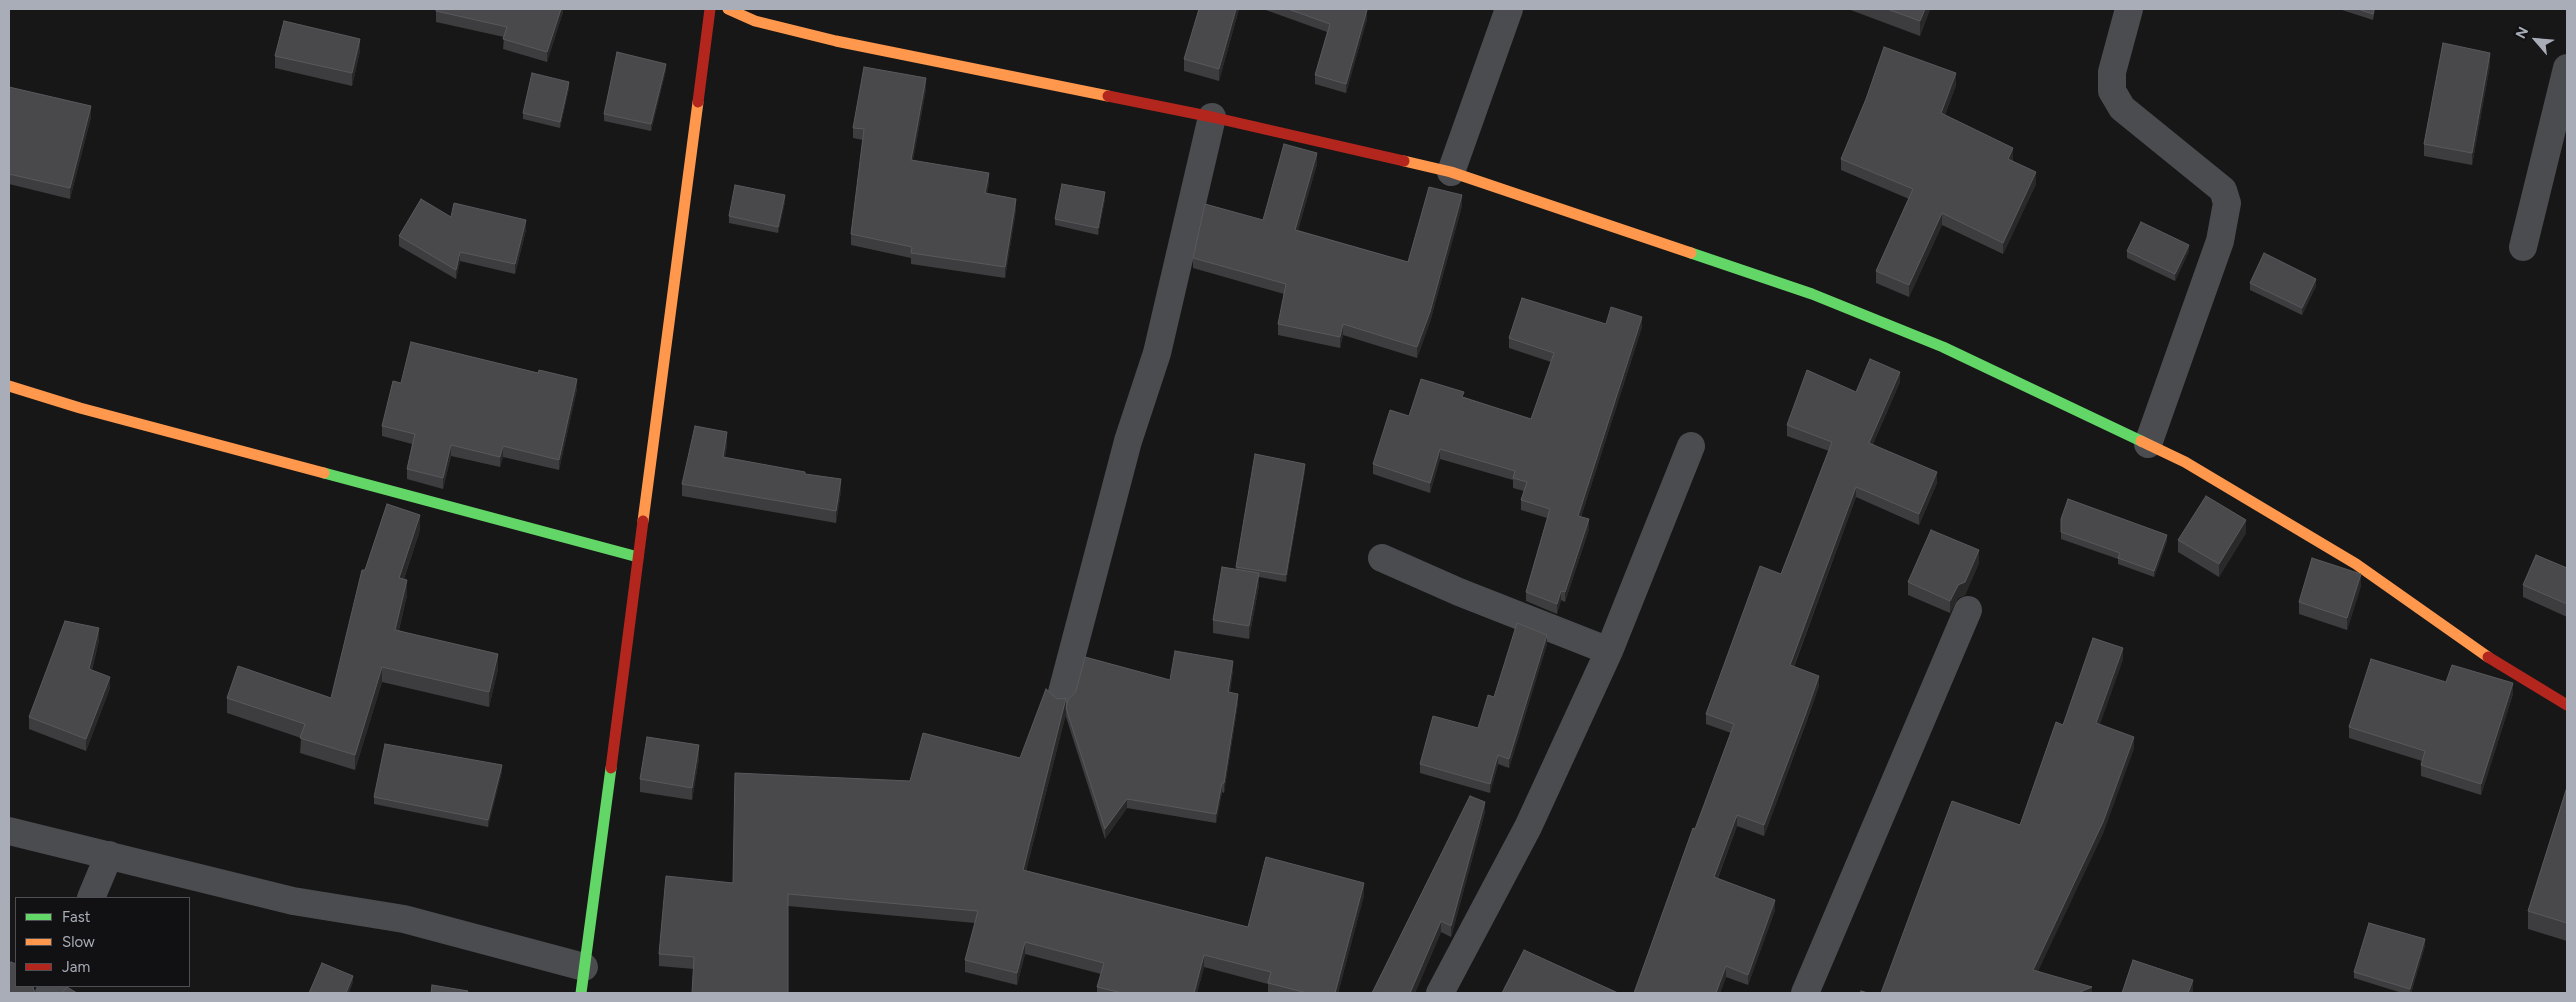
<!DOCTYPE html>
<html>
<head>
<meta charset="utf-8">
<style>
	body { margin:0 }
	#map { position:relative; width:2576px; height:1002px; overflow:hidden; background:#171717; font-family:Figtree,sans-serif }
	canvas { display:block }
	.frame { position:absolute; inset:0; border:10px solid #a8adb8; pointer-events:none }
	.legend { position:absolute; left:15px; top:897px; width:175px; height:90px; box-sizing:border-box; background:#111113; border:1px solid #4d4f55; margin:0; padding:6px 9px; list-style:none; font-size:15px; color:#a8adb8 }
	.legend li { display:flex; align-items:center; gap:10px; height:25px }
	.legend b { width:25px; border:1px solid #4d4f55 }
	.north { position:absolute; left:2511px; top:15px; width:50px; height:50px; -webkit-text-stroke:4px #111113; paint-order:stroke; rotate:297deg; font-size:14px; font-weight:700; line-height:20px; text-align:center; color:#a8adb8 }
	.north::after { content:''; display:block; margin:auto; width:18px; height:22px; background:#a8adb8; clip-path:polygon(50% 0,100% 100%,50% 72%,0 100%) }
</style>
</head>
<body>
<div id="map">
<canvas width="2576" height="1002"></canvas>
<div class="frame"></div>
<ul class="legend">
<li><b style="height:6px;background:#63d668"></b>Fast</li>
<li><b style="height:6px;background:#ff974d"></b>Slow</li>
<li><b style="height:6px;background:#b3261e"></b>Jam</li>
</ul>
<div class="north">N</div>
</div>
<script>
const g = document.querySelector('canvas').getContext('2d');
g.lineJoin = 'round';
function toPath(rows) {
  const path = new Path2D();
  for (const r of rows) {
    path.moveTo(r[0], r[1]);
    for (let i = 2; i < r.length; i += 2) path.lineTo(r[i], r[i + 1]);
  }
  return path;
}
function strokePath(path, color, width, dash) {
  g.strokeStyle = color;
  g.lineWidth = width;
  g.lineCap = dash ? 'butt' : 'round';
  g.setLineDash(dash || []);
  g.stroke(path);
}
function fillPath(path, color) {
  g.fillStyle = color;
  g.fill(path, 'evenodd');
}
const street = toPath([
	[2129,9,2112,72,2112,91,2122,108,2223,190,2227,203,2220,241,2148,444],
	[1451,172,1509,9],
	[2523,247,2567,68],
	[1382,558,1459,592,1609,651],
	[1061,696,1128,441,1157,353,1212,117],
	[9,831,293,901,404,919,584,967],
	[91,898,109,855],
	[49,993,53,986],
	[1440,993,1528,827,1609,651,1691,446],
	[1805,993,1968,610]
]);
const fast = toPath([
	[1691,253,1812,294,1943,347,2141,441],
	[324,473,638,557],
	[581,993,611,768]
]);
const slow = toPath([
	[728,9,755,21,836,41,1108,96],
	[1404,161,1451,172,1691,253],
	[9,386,80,408,324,473],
	[2141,441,2185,462,2356,564,2488,657],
	[643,521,698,102]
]);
const jam = toPath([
	[1108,96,1212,117,1404,161],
	[698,102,710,9],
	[2488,657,2567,705],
	[611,768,643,521]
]);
const wall = toPath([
	[563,9,563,12,547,62,503,49,504,37,436,22,436,11],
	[1239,9,1219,81,1184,71,1184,59],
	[1263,9,1365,9,1367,19,1346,93,1315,84,1315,75,1327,32],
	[1848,9,1930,9,1920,36],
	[2342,9,2375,9,2373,20,2342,10],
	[360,51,352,86,275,68,275,56],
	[2490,65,2472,165,2424,156,2424,144],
	[666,70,651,131,604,121,604,114],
	[1956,85,1945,115,2013,160,2013,161,2036,184,2003,254,1942,225,1909,297,1876,283,1876,271,1909,199,1841,170,1841,159],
	[9,88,91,117,70,199,9,184],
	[569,88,560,128,523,119,523,113],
	[926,89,913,160,989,183,987,193,1016,210,1005,278,911,264,911,258,851,245,851,234,863,140,853,138,853,128],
	[1317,164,1298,230,1408,262,1462,206,1430,322,1417,358,1343,335,1340,348,1278,335,1278,324,1284,294,1193,268,1193,258,1263,220],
	[1105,199,1098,235,1055,225,1055,219],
	[785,202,778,233,729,223,729,216],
	[451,217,526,230,515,274,460,261,456,279,399,246,399,236],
	[2127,251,2189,251,2175,281,2127,258],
	[2250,283,2316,286,2302,315,2250,290],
	[1606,324,1642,327,1581,517,1589,529,1565,602,1561,600,1557,614,1526,601,1526,592,1547,518,1521,510,1521,500,1524,491,1513,488,1513,480,1440,459,1430,493,1373,474,1373,464,1464,397,1531,419,1551,362,1509,348,1509,338],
	[1900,382,1873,444,1937,483,1919,525,1856,497,1794,667,1819,686,1806,723,1764,836,1737,826,1718,878,1775,910,1748,985,1726,977,1720,993,1634,993,1731,733,1706,724,1706,714,1781,574,1829,451,1787,436,1787,425,1856,392],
	[401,383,577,389,559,470,503,457,500,467,451,456,443,489,407,479,407,469,412,444,382,436,382,426],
	[727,444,725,457,805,474,841,491,836,523,682,496,682,484],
	[1305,470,1286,582,1259,577,1259,585,1249,639,1213,633,1213,620,1236,569,1236,567],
	[2061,519,2167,541,2154,577,2118,564,2118,559,2061,539],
	[420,530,404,579,407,595,399,630,498,669,489,707,382,682,355,770,300,753,301,738,227,713,227,698,331,698],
	[2246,533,2219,577,2178,552,2178,540],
	[1979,563,1965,595,1958,598,1950,613,1908,595,1908,582],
	[2567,568,2567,617,2523,597,2523,585],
	[2361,586,2347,630,2299,614,2299,602],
	[99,640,92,670,110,688,86,751,29,729,29,717],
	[1547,644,1509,768,1498,764,1490,793,1420,773,1420,764,1478,728,1494,697],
	[1233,670,1230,692,1238,703,1224,793,1222,792,1216,823,1127,808,1105,839,1066,717,1066,714,1026,871,1248,927,1364,895,1338,993,1268,993,1268,984,1204,967,1197,993,1097,993,1097,987,1101,974,1025,954,1017,985,965,972,965,960,975,923,788,906,694,969,659,966,659,954,733,883,910,781,1020,758,1057,699,1066,705,1170,680],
	[2446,682,2513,694,2481,795,2421,776,2421,765,2422,761,2349,738,2349,727],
	[699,758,692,800,640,792,640,779],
	[502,771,488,827,374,804,374,797],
	[2567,787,2567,941,2528,929,2528,911],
	[1485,812,1451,937,1441,932,1415,993,1372,993],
	[2425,946,2411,993,2402,993,2354,978,2354,972]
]);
const shadedWall = toPath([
	[561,9,563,9,563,12,547,62,547,52],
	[1236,9,1239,9,1219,81,1219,69],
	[1925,9,1930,9,1920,36,1920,21],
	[1367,10,1367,19,1346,93,1346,84],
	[360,39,360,51,352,86,352,73],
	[2490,53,2490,65,2472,165,2472,153],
	[666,64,666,70,651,131,651,124],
	[1956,73,1956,85,1941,125,1941,113],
	[926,78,926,89,911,171,911,160],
	[569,82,569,88,560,128,560,122],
	[91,106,91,117,70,199,70,188],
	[2013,148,2013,160,2008,171,2008,159],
	[1317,153,1317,164,1295,240,1295,230],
	[2036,172,2036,184,2003,254,2003,243],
	[989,173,989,183,985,203,985,193],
	[1105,192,1105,199,1098,235,1098,228],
	[785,195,785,202,778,233,778,227],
	[1462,195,1462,206,1430,322,1417,358,1417,347],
	[1016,199,1016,210,1005,278,1005,267],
	[1942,213,1942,225,1909,297,1909,285],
	[526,220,526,230,515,274,515,264],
	[2189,245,2189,251,2175,281,2175,274],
	[460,252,460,261,456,279,456,270],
	[2316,279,2316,286,2302,315,2302,308],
	[1642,317,1642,327,1578,526,1578,516],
	[1343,324,1343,335,1340,348,1340,337],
	[1900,372,1900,382,1869,453,1869,443],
	[577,379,577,389,559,470,559,460],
	[727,432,727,444,723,469,723,457],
	[451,445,451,456,443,489,443,478],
	[503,446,503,457,500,467,500,457],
	[1440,449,1440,459,1430,493,1430,483],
	[1305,464,1305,470,1286,582,1286,575],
	[1937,472,1937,483,1919,525,1919,514],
	[841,479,841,491,836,523,836,511],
	[1856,487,1856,497,1790,676,1790,665],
	[420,515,420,530,399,593,399,578],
	[1589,519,1589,529,1565,602,1565,592],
	[2246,520,2246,533,2219,577,2219,564],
	[2167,535,2167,541,2154,577,2154,571],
	[1979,550,1979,563,1965,595,1958,598,1950,613,1950,601],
	[1259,573,1259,585,1249,639,1249,626],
	[2361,574,2361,586,2347,630,2347,618],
	[407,580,407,595,395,645,395,630],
	[1561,591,1561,600,1557,614,1557,604],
	[99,628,99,640,89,680,89,669],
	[1547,635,1547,644,1509,768,1509,759],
	[2123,648,2123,660,2096,736,2096,723],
	[498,654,498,669,489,707,489,692],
	[1233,661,1233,670,1228,702,1228,692],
	[382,667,382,682,355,770,355,755],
	[1819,676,1819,686,1764,836,1764,825],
	[110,677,110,688,86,751,86,739],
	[2513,683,2513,694,2481,795,2481,784],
	[1238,694,1238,703,1224,793,1224,783],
	[1066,698,1066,710,1066,708,1066,714,1023,882,1023,870],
	[2134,737,2134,749,2103,834,2033,982,2033,970],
	[699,745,699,758,692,800,692,788],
	[1498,755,1498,764,1490,793,1490,784],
	[502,765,502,771,488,827,488,820],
	[1222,783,1222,792,1216,823,1216,814],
	[1127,799,1127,808,1105,839,1105,829],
	[1485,802,1485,812,1451,937,1451,926],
	[1737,815,1737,826,1714,887,1714,877],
	[1364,883,1364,895,1338,993,1335,993],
	[1775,900,1775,910,1748,985,1748,975],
	[1441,921,1441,932,1415,993,1410,993],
	[2425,939,2425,946,2411,993,2410,993,2410,989],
	[1025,942,1025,954,1017,985,1017,973],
	[1204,955,1204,967,1197,993,1194,993],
	[1726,966,1726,977,1720,993,1716,993],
	[353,976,353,983,349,993,346,993],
	[2193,980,2193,992,2192,993,2188,993],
	[2092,987,2092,993,2078,993]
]);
const building = toPath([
	[436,9,561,9,547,52,503,39,507,27,436,11,436,9],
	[1199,9,1236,9,1219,69,1184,59,1199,9],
	[1288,9,1362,9,1367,10,1346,84,1315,75,1330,24,1288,9],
	[1887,9,1925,9,1920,21,1887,9],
	[2358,9,2374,9,2373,14,2358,9],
	[284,21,360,39,352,73,275,56,284,21],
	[2443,43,2490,53,2472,153,2424,144,2443,43],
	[1884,47,1956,73,1941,113,2013,148,2008,159,2036,172,2003,243,1942,213,1909,285,1876,271,1913,189,1841,159,1866,99,1884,47],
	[617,52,666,64,651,124,604,114,617,52],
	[864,67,926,78,911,160,989,173,985,193,1016,199,1005,267,911,253,912,247,851,234,864,129,853,128,864,67],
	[532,73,569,82,560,122,523,113,532,73],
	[9,87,91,106,70,188,9,174,9,87],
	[1284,144,1317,153,1295,230,1408,262,1429,187,1462,195,1430,312,1417,347,1343,324,1340,337,1278,324,1286,284,1193,258,1205,204,1263,220,1284,144],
	[1062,184,1105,192,1098,228,1055,219,1062,184],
	[735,185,785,195,778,227,729,216,735,185],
	[421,199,451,217,454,203,526,220,515,264,460,252,456,270,399,236,421,199],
	[2141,222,2189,245,2175,274,2127,251,2141,222],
	[2264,253,2316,279,2302,308,2250,283,2264,253],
	[1522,298,1606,324,1611,307,1642,317,1578,516,1589,519,1565,592,1561,591,1557,604,1526,592,1550,509,1521,500,1527,482,1513,478,1515,471,1440,449,1430,483,1373,464,1390,410,1409,416,1421,379,1464,392,1462,397,1531,419,1554,353,1509,338,1522,298],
	[411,342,538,373,539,370,577,379,559,460,503,446,500,457,451,445,443,478,407,469,415,434,382,426,393,381,401,383,411,342],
	[1870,359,1900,372,1869,443,1937,472,1919,514,1856,487,1790,665,1819,676,1806,713,1764,825,1737,815,1714,877,1775,900,1748,975,1726,966,1716,993,1634,993,1693,828,1695,829,1734,724,1706,714,1760,566,1781,574,1832,442,1787,425,1807,370,1856,392,1870,359],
	[695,426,727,432,723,457,805,472,805,474,841,479,836,511,682,484,695,426],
	[1255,454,1305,464,1286,575,1236,567,1255,454],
	[2206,496,2246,520,2219,564,2178,540,2206,496],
	[2068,499,2167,535,2154,571,2118,558,2120,553,2061,532,2061,519,2068,499],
	[387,504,420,515,399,578,407,580,395,630,498,654,489,692,382,667,355,755,300,738,305,724,227,698,238,666,331,698,362,570,365,570,387,504],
	[1931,530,1979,550,1965,582,1958,585,1950,601,1908,582,1931,530],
	[2536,555,2567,568,2567,604,2523,585,2536,555],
	[2312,558,2361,574,2347,618,2299,602,2312,558],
	[1222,567,1259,573,1249,626,1213,620,1222,567],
	[65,621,99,628,89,669,110,677,86,739,29,717,65,621],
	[1517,623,1547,635,1509,759,1498,755,1490,784,1420,764,1433,716,1478,728,1488,695,1494,697,1517,623],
	[2093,638,2123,648,2096,723,2134,737,2103,822,2033,970,2092,987,2078,993,1881,993,1952,801,2020,825,2056,722,2063,725,2093,638],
	[1175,651,1233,661,1228,692,1238,694,1224,783,1222,783,1216,814,1127,799,1105,829,1066,708,1068,700,1076,691,1085,657,1170,680,1175,651],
	[2371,659,2446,682,2452,665,2513,683,2481,784,2421,765,2425,751,2349,727,2371,659],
	[1046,689,1057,699,1066,698,1023,870,1248,927,1266,857,1364,883,1335,993,1307,993,1268,983,1271,972,1204,955,1194,993,1122,993,1097,987,1104,963,1025,942,1017,973,965,960,978,911,788,894,788,993,692,993,694,957,659,954,666,876,733,883,735,773,910,781,923,733,1020,758,1046,689],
	[647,737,699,745,692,788,640,779,647,737],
	[385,744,502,765,488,820,374,797,385,744],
	[2567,787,2567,923,2528,911,2567,787],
	[1470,796,1485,802,1451,926,1441,921,1410,993,1372,993,1470,796],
	[2369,923,2425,939,2410,989,2354,972,2369,923],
	[1524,950,1618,993,1502,993,1524,950],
	[2133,960,2193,980,2188,993,2122,993,2133,960],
	[11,962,16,964,16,986,34,986,33,987,35,993,9,993,9,966,11,962],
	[322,963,353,976,346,993,309,993,322,963],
	[432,985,468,991,467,993,431,993,432,985],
	[67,987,77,993,62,993,67,987],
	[1861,991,1868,993,1860,993,1861,991]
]);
strokePath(street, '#4b4c50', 28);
strokePath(fast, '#63d668', 11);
strokePath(slow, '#ff974d', 11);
strokePath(jam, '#b3261e', 11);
fillPath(wall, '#3d3d3f');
fillPath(shadedWall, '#29292a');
fillPath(building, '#49494c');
strokePath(building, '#58595d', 1);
</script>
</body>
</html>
